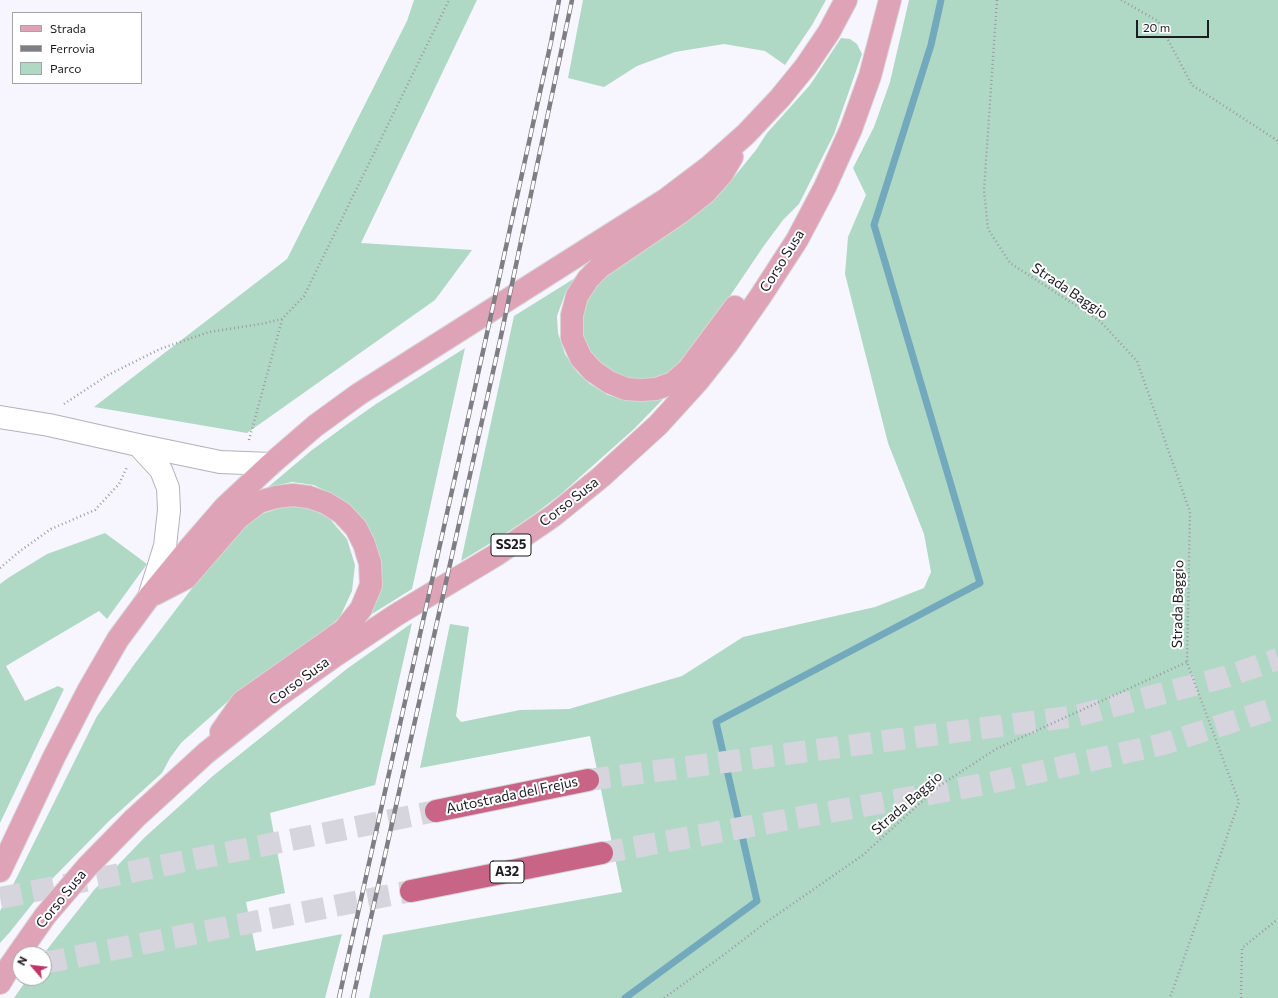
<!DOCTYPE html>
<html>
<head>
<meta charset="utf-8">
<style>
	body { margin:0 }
	#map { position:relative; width:1278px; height:998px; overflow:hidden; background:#f7f6fe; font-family:Commissioner,sans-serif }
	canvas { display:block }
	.legend { position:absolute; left:12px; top:12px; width:130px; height:72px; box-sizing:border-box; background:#fff; border:1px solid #a4a4a6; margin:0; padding:5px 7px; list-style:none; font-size:12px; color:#1c1b20 }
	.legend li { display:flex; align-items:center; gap:8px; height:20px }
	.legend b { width:20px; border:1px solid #a4a4a6 }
	.north { position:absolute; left:12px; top:946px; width:40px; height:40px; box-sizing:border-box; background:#fff; border:1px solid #a4a4a6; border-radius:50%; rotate:298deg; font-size:11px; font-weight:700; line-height:16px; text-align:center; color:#1c1b20 }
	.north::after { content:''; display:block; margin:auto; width:14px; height:18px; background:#c13568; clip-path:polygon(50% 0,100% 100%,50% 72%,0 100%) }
	.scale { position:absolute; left:1136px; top:20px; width:73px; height:18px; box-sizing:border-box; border:2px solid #1c1b20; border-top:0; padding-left:5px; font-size:12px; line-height:14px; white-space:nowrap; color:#1c1b20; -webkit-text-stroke:3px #fff; paint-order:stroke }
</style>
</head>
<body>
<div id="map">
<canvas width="1278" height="998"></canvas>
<ul class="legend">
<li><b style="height:5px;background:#dea3b6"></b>Strada</li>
<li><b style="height:5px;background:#7f7e84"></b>Ferrovia</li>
<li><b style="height:11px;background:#afd9c4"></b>Parco</li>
</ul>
<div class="north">N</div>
<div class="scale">20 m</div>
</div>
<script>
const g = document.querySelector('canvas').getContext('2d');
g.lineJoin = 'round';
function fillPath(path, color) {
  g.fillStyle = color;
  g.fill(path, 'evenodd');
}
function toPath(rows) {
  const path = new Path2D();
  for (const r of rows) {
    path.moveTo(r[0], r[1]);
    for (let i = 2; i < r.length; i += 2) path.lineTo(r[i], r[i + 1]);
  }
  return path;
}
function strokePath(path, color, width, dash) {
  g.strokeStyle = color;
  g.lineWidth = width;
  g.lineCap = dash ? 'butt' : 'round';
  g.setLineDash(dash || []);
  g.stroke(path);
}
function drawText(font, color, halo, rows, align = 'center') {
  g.font = font + ' Commissioner,sans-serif';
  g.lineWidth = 4;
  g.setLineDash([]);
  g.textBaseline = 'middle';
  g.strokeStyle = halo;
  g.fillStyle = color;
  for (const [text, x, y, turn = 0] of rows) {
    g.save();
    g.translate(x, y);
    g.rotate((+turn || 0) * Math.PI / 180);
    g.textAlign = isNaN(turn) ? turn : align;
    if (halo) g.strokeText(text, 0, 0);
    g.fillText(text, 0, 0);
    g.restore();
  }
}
const green = toPath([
	[414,0,477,0,361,243,472,250,435,300,247,433,94,407,287,259,407,21],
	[583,0,826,0,812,25,785,65,765,51,724,44,675,52,637,66,604,87,568,78],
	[909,0,1278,0,1278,998,369,998,383,935,622,892,590,736,420,768,450,624,469,627,456,716,461,722,520,710,569,709,682,676,743,637,875,607,924,588,931,572,924,534,888,443,845,274,848,237,866,195,853,168,874,127,890,82],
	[841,38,850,39,857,44,862,54,834,134,799,204,783,220,763,247,699,342,685,359,670,372,649,379,627,379,609,372,593,360,579,328,582,306,600,280,707,201,734,177,756,150,767,133,810,85],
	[575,278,565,294,557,316,558,333,565,354,577,372,590,384,608,395,629,401,648,401,668,394,634,429,561,494,536,513,499,538,461,561,514,316],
	[465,348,412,589,364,619,368,529,354,510,335,496,314,485,292,482,267,488,312,450,349,423,376,404],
	[283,507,307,507,329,518,347,539,355,565,352,591,340,617,323,632,235,695,181,743,170,758,162,773,109,821,53,878,10,932,0,943,0,911,97,716,136,662,228,541,259,515],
	[105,533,147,564,107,619,99,611,6,666,25,701,58,686,64,689,0,823,0,584,8,578,47,554],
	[412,623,375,785,270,813,285,893,246,902,256,951,342,934,325,998,14,998,28,978,44,978,44,954,49,947,94,890,145,837,214,775,348,668]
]);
const stream = toPath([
	[625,998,757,901,716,722,980,583,874,225,931,45,941,0]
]);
const motorwayTunnel = toPath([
	[588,780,1076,716,1225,677,1278,659],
	[602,853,990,783,1163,744,1278,707],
	[0,898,436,811],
	[44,963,411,891]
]);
const path = toPath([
	[997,0,984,190,988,229,1010,263,1100,321,1137,361,1190,512,1187,662,1239,802,1170,998],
	[1121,0,1158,21,1192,85,1278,141],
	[64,404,108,375,160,349,209,332,261,324,282,319,304,296,449,0],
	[249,440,282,320],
	[0,568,20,551,51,529,95,510,119,484,127,467],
	[664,998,725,954,765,923,863,855,939,786,996,749,1187,662],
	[1241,998,1242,948,1278,919]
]);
const minor = toPath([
	[0,417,49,425,138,445],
	[149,597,165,546,169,510,168,488,161,470,138,445,220,462,271,464]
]);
const primary = toPath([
	[732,157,722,174,705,193,681,212,600,267,588,279,577,296,572,315,572,338,581,358,593,371,609,382,626,389,641,390,656,389,673,383,688,370,735,307],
	[155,594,186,578,238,518,259,502,276,497,293,495,309,497,326,503,342,513,356,528,364,544,370,563,371,585,361,609,344,630,242,702,221,732],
	[0,871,54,757,88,691,118,639,149,597,186,552,225,507,271,464,315,426,359,394,665,200,710,166,746,134,780,98,806,66,829,32,846,0],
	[0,983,10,966,45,916,87,867,135,818,206,753,274,699,336,655,396,615,496,555,553,516,601,477,658,425,698,381,728,343,760,297,797,240,825,187,851,129,870,76,890,0]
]);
const motorway = toPath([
	[436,811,588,780],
	[411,891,602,853]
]);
const rail = toPath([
	[339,998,484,347,551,42,559,0],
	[353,998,501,336,572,0]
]);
const shields = [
	[511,545,40],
	[507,872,34]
];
const shieldNames = [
	["SS25",511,545],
	["A32",507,872]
];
const streetNames = [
	["Corso Susa",782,261,-58],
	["Strada Baggio",1070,291,34],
	["Corso Susa",569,502,-38],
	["Strada Baggio",1178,604,-89],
	["Corso Susa",299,681,-36],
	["Autostrada del Frejus",512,795,-12],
	["Strada Baggio",907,803,-41],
	["Corso Susa",61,899,-51]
];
fillPath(green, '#afd9c4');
strokePath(stream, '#73a9bd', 7);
strokePath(motorwayTunnel, '#d6d5dd', 22, [22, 11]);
strokePath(minor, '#b3b1bd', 24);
strokePath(primary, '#d6d6d7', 24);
strokePath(motorway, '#d6d6d7', 24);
strokePath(path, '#9b9aa1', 2.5, [1, 3]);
strokePath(minor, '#fff', 22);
strokePath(primary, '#dea3b6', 22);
strokePath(motorway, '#c86586', 22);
strokePath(rail, '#7f7e84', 4.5);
strokePath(rail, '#fff', 3, [9]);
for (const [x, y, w] of shields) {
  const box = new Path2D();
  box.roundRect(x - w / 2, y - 11, w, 22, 3);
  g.fillStyle = '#fff';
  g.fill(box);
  strokePath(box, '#1c1b20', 1);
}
drawText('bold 13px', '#1c1b20', null, shieldNames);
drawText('14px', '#1c1b20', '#fff', streetNames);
</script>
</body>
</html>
